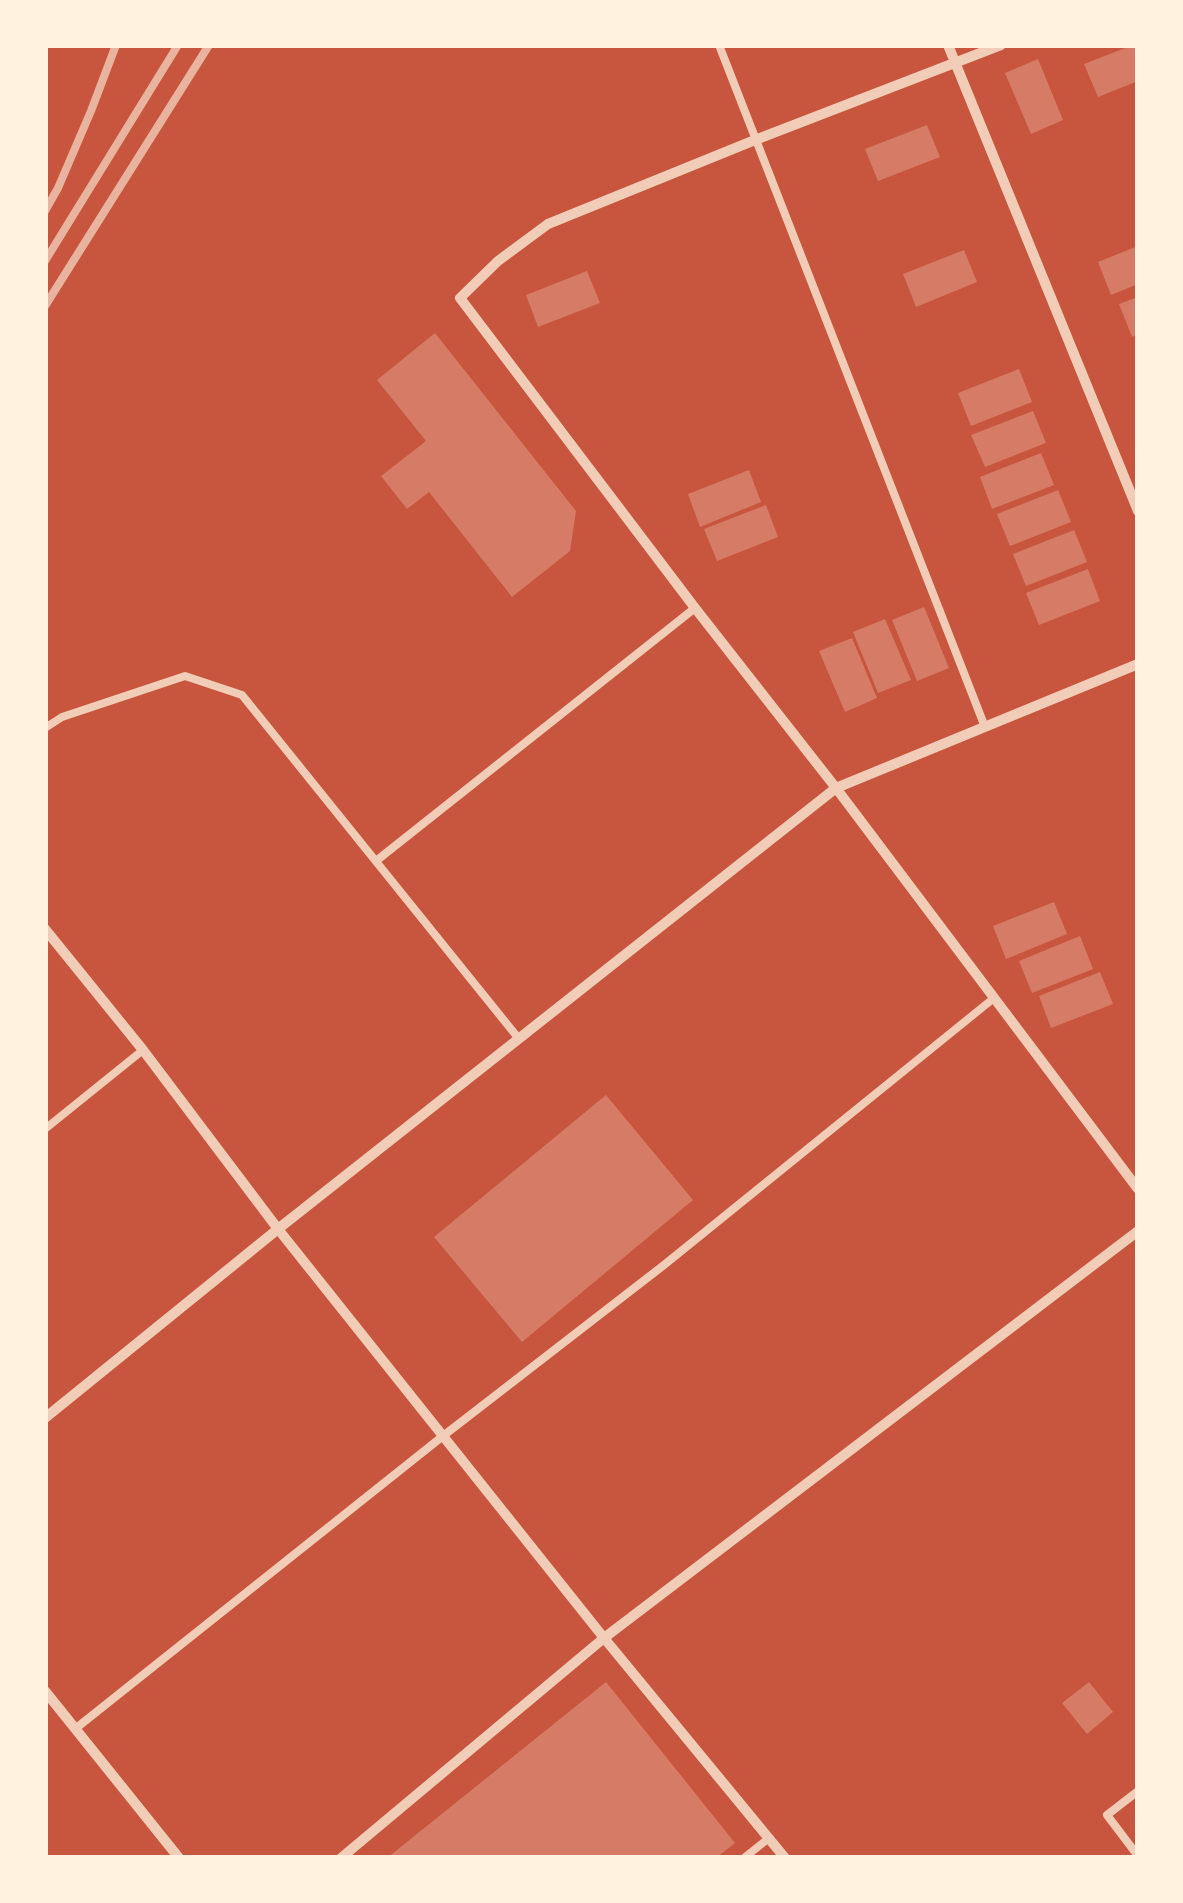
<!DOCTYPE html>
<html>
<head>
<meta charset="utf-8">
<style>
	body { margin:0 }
	#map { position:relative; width:1183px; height:1903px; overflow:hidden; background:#c8553d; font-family:"Archivo Narrow",sans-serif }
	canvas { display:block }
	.frame { position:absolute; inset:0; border:48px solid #fff3e0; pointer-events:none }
</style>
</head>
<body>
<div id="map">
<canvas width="1183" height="1903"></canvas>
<div class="frame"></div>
</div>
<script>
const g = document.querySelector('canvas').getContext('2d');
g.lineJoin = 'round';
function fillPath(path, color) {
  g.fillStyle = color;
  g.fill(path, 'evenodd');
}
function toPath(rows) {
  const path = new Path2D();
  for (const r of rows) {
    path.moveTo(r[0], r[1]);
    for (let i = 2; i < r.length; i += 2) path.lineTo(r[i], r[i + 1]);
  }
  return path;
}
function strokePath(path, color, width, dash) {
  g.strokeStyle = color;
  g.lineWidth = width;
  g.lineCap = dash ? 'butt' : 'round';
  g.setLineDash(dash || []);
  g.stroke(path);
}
const building = toPath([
	[1133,45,1138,45,1138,81,1098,97,1084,64],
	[1038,59,1063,120,1031,134,1005,73],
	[927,125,940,157,878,181,865,149],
	[1138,246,1138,284,1111,295,1098,262],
	[964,250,977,282,916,307,903,274],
	[587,271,600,303,538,327,526,295],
	[1138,297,1138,334,1132,337,1119,304],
	[435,333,576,511,570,551,512,597,429,492,407,509,381,476,426,441,377,380],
	[1019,369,1032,402,971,426,958,393],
	[1033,411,1046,443,985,467,971,435],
	[1041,453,1054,485,992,509,980,477],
	[749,470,761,502,700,527,688,494],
	[1058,490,1071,522,1010,546,997,514],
	[766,505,778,537,717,561,704,529],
	[1074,530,1087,562,1026,586,1013,554],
	[1088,569,1100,601,1039,625,1026,593],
	[924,607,949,668,917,681,892,620],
	[885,619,911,680,878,693,853,632],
	[852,638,877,698,845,712,819,651],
	[1054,902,1067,934,1006,959,993,926],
	[1080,936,1093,969,1032,993,1019,961],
	[1100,972,1113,1004,1051,1028,1039,996],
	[606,1095,693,1200,522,1342,434,1237],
	[606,1682,735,1843,716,1858,387,1858],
	[1089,1682,1113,1712,1087,1734,1062,1703]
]);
const service = toPath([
	[719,45,985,727],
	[45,728,62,717,185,676,242,695,519,1039],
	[376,861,695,608],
	[45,1129,143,1050],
	[75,1729,443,1436,664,1265,994,998],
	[1138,1791,1107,1815,1138,1856],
	[744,1858,769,1838]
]);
const minor = toPath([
	[948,45,1138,511],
	[1001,45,755,140,548,224,498,261,460,298,695,608,836,788,1138,1189],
	[45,929,143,1050,278,1229,604,1638,785,1858],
	[45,1418,278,1229,836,788,1138,664],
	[45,1691,179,1858],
	[341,1858,604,1638,1138,1231]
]);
const rail = toPath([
	[45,211,58,188,91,111,116,45],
	[45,261,178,45],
	[45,306,209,45]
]);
fillPath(building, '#d67c66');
strokePath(service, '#f1ccb7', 8);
strokePath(minor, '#f1ccb7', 10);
strokePath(rail, '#e9b49f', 8);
</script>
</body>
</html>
